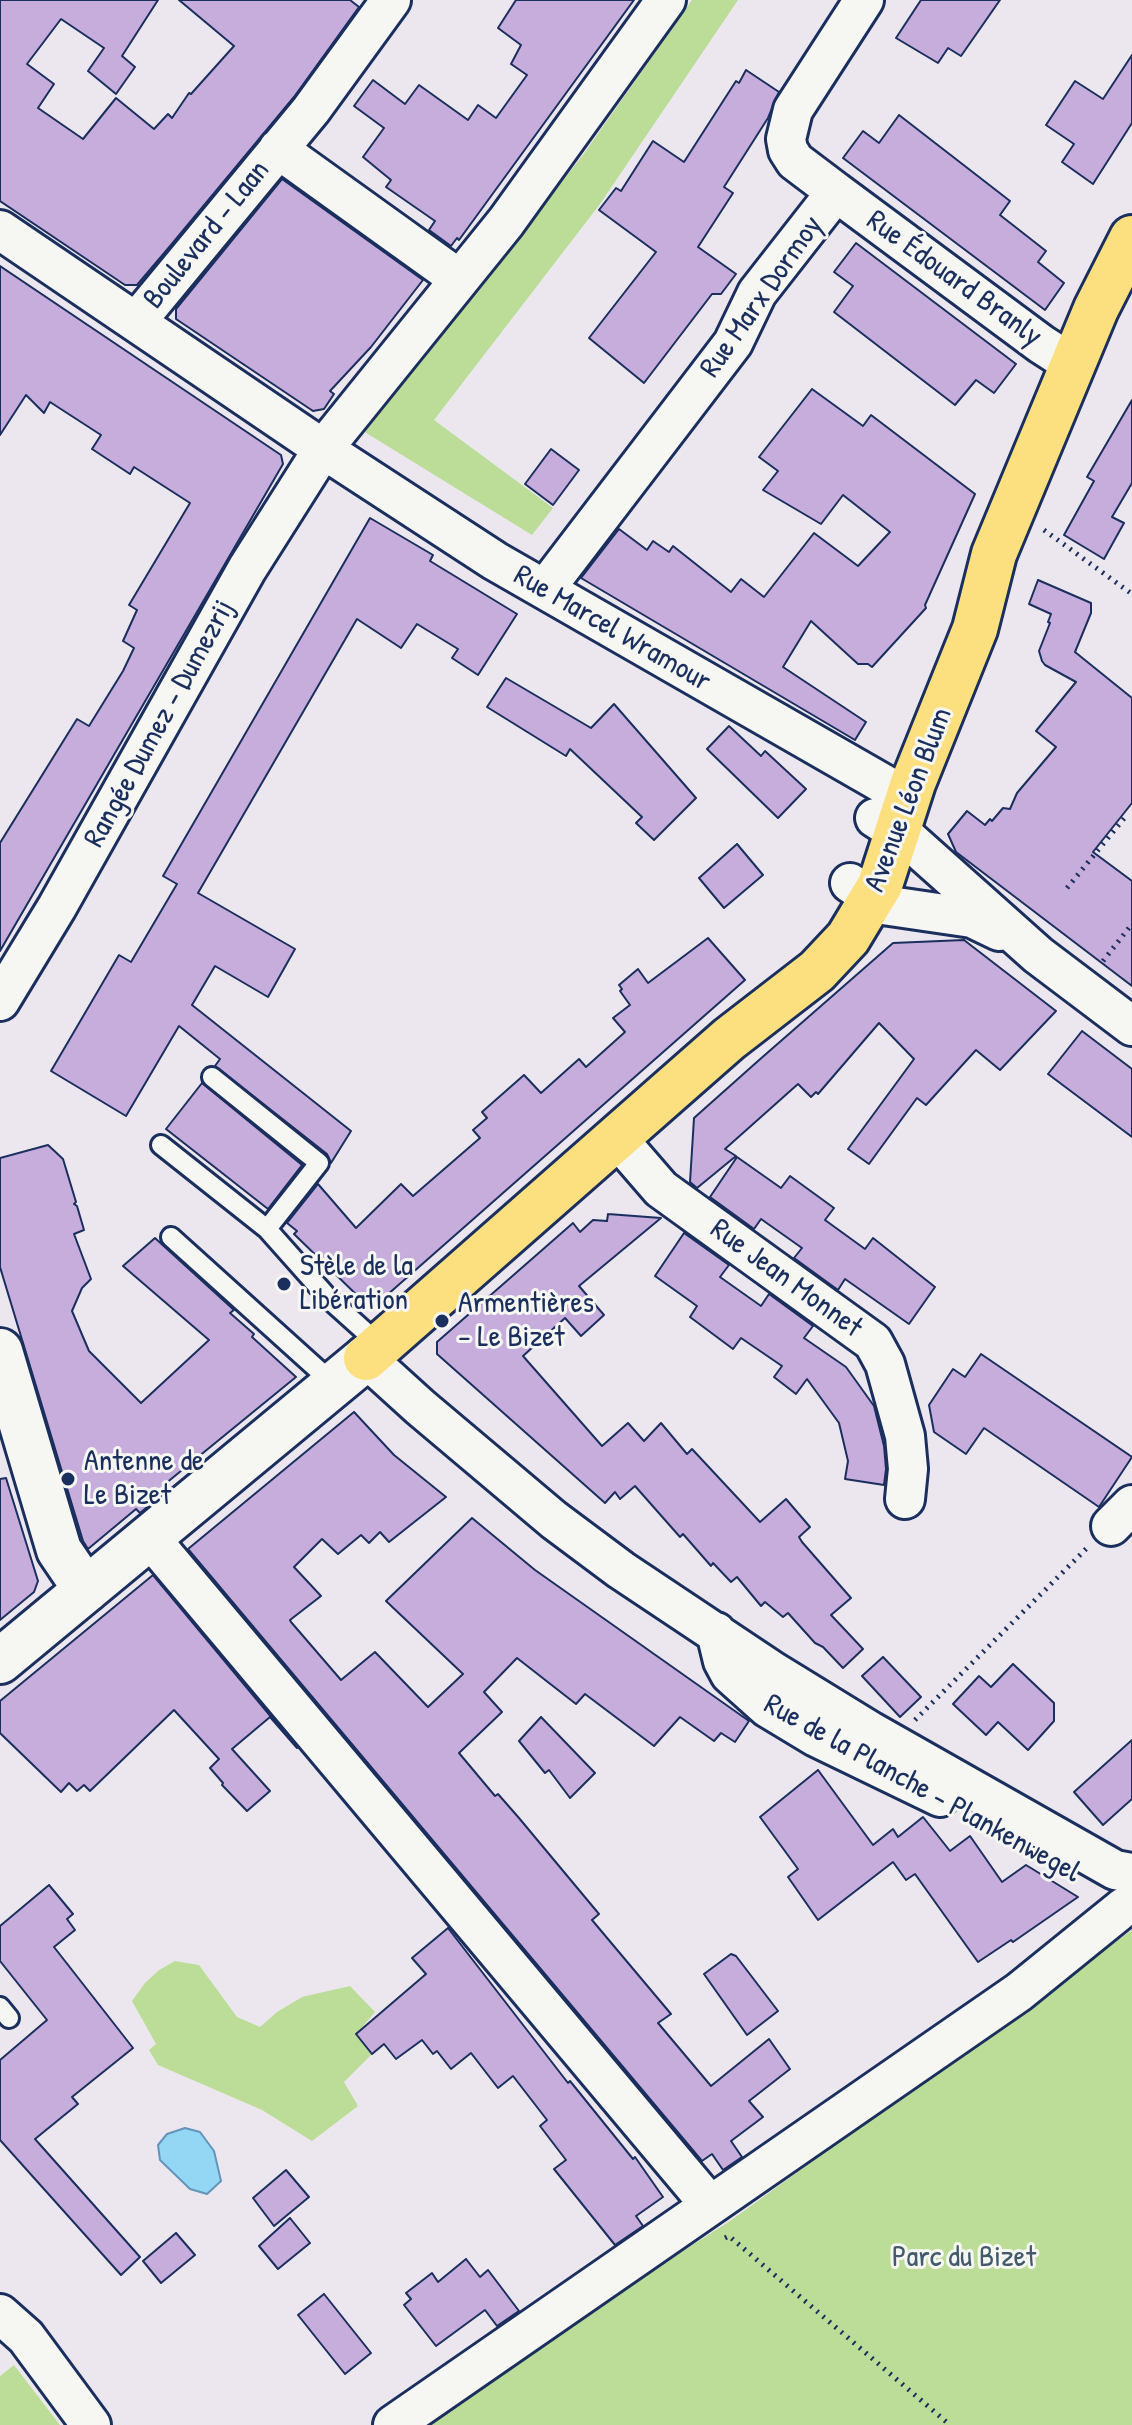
<!DOCTYPE html>
<html>
<head>
<meta charset="utf-8">
<style>
	body { margin:0 }
	canvas { display:block; background:#ece7ee }
</style>
</head>
<body>
<canvas width="1132" height="2425"></canvas>
<script>
const g = document.querySelector('canvas').getContext('2d');
g.lineJoin = 'round';
function fillPath(path, color) {
  g.fillStyle = color;
  g.fill(path, 'evenodd');
}
function toPath(rows) {
  const path = new Path2D();
  for (const r of rows) {
    path.moveTo(r[0], r[1]);
    for (let i = 2; i < r.length; i += 2) path.lineTo(r[i], r[i + 1]);
  }
  return path;
}
function strokePath(path, color, width, dash) {
  g.strokeStyle = color;
  g.lineWidth = width;
  g.lineCap = dash ? 'butt' : 'round';
  g.setLineDash(dash || []);
  g.stroke(path);
}
function drawText(font, color, halo, rows, align = 'center') {
  g.font = font + ' "Patrick Hand",sans-serif';
  g.lineWidth = 6;
  g.setLineDash([]);
  g.textBaseline = 'middle';
  g.strokeStyle = halo;
  g.fillStyle = color;
  for (const [text, x, y, turn = 0] of rows) {
    g.save();
    g.translate(x, y);
    g.rotate((+turn || 0) * Math.PI / 180);
    g.textAlign = isNaN(turn) ? turn : align;
    if (halo) g.strokeText(text, 0, 0);
    g.fillText(text, 0, 0);
    g.restore();
  }
}
const green = toPath([
	[692,0,738,0,600,204,434,420,553,508,532,535,363,431,583,155],
	[1132,1930,1132,2425,411,2425,730,2221],
	[175,1961,199,1965,237,2017,260,2027,277,2012,302,1997,350,1986,375,2012,357,2033,375,2051,344,2082,358,2106,312,2141,262,2110,158,2065,149,2050,156,2044,132,2001,145,1983,159,1970],
	[14,2365,60,2425,0,2425,0,2376]
]);
const water = toPath([
	[185,2128,200,2132,214,2151,221,2181,207,2194,190,2189,160,2160,158,2145,167,2134,185,2128]
]);
const building = toPath([
	[0,0,158,0,122,56,135,67,116,94,88,71,104,48,61,19,27,64,54,84,38,108,83,139,116,98,154,129,168,114,172,118,189,93,191,94,234,46,179,0,350,0,359,7,294,97,171,245,137,285,125,285,0,201,0,0],
	[516,0,634,0,459,240,457,238,451,246,429,230,435,221,386,187,391,180,363,157,384,128,354,106,373,80,405,104,419,85,468,120,478,105,496,118,527,75,511,64,521,45,498,28,516,0],
	[921,0,1000,0,961,56,948,48,938,63,896,38,921,0],
	[1132,55,1132,123,1093,184,1062,162,1074,144,1046,125,1075,81,1103,99,1132,55],
	[746,70,779,92,768,118,724,187,733,193,698,247,736,274,721,294,712,294,644,383,589,338,656,252,599,210,616,188,621,191,653,141,684,162,736,81,739,83,746,70],
	[899,115,1010,201,1000,215,1046,251,1038,262,1064,283,1045,310,843,158,863,131,879,143,899,115],
	[282,179,423,280,371,347,330,391,334,394,324,409,313,411,176,319,176,309,282,179],
	[856,243,1016,364,994,393,976,380,955,405,834,312,853,286,834,272,856,243],
	[0,266,281,455,283,464,0,951,0,843,77,719,89,726,123,671,134,648,123,641,137,610,129,605,190,503,134,467,130,474,92,449,101,435,50,402,44,413,26,395,0,435,0,266],
	[812,389,863,426,871,415,975,494,925,605,926,608,872,667,868,664,858,664,811,621,783,667,866,722,855,740,581,578,619,529,647,550,653,541,669,552,673,546,731,592,741,579,764,597,814,533,858,566,890,532,843,495,821,524,763,490,778,471,759,457,812,389],
	[1132,400,1132,483,1112,517,1124,523,1104,559,1064,535,1094,481,1087,477,1132,400],
	[551,449,579,470,553,505,525,484,551,449],
	[370,518,433,555,430,561,517,614,478,675,452,658,458,649,417,624,401,648,357,619,198,893,295,949,268,997,215,966,192,1005,351,1131,331,1163,327,1154,215,1066,220,1059,179,1026,126,1116,51,1071,119,955,131,962,177,884,163,876,370,518],
	[1038,580,1091,603,1091,613,1075,652,1132,698,1132,803,1093,852,1132,881,1132,986,956,852,948,834,967,811,985,825,990,819,992,821,1003,808,1010,809,1017,793,1056,747,1036,731,1076,682,1045,665,1042,661,1039,651,1050,623,1048,622,1051,614,1029,604,1038,580],
	[506,678,591,728,614,704,696,798,654,840,636,823,642,817,570,749,566,756,487,707,506,678],
	[729,726,761,756,765,751,806,789,778,818,707,749,729,726],
	[737,844,763,875,724,908,699,878,737,844],
	[708,938,745,980,378,1303,364,1302,294,1234,297,1231,287,1223,318,1184,356,1228,401,1184,413,1196,480,1138,473,1130,487,1118,482,1112,524,1075,541,1093,579,1059,586,1067,625,1032,613,1018,630,1005,620,991,622,989,619,985,638,969,648,983,708,938],
	[964,940,1056,1011,1000,1070,976,1050,926,1105,917,1098,869,1164,848,1149,914,1059,879,1023,818,1094,816,1092,811,1097,798,1084,725,1149,736,1156,697,1188,690,1182,694,1118,758,1061,893,943,964,940],
	[1082,1031,1132,1069,1132,1137,1048,1074,1082,1031],
	[202,1083,302,1165,268,1209,166,1129,202,1083],
	[48,1145,63,1159,76,1202,74,1204,77,1206,84,1230,74,1234,91,1279,82,1288,72,1311,89,1351,141,1403,209,1340,123,1266,155,1238,234,1310,230,1313,254,1334,252,1337,296,1377,165,1484,169,1489,140,1513,136,1509,88,1549,83,1541,0,1267,0,1158,48,1145],
	[737,1157,781,1188,790,1176,834,1208,825,1220,865,1249,873,1238,935,1287,909,1324,845,1279,838,1290,794,1258,802,1248,761,1219,754,1229,710,1197,737,1157],
	[608,1214,661,1218,579,1286,604,1315,581,1336,565,1318,523,1356,602,1446,628,1423,644,1441,661,1423,687,1454,692,1449,760,1522,786,1499,810,1527,799,1537,802,1542,851,1598,831,1615,863,1649,843,1668,823,1647,815,1643,788,1613,783,1617,765,1602,761,1606,737,1577,731,1582,713,1563,711,1566,683,1534,680,1537,635,1486,620,1499,615,1492,605,1503,437,1354,437,1342,573,1223,580,1232,593,1220,607,1221,608,1214],
	[684,1233,729,1265,720,1277,761,1306,769,1294,813,1326,804,1338,846,1367,874,1406,884,1446,886,1469,884,1485,845,1479,848,1461,839,1423,807,1379,796,1394,774,1377,782,1366,741,1338,733,1349,690,1317,697,1306,655,1276,684,1233],
	[981,1354,1132,1457,1099,1507,984,1428,966,1454,934,1432,929,1405,953,1369,965,1377,981,1354],
	[354,1412,394,1455,446,1497,389,1542,380,1532,369,1543,361,1535,338,1554,322,1539,294,1567,321,1596,290,1620,291,1622,341,1680,375,1652,428,1707,463,1674,386,1601,472,1518,535,1570,749,1721,735,1742,721,1733,714,1741,680,1717,654,1746,585,1694,576,1704,517,1658,484,1692,502,1712,459,1753,495,1796,498,1794,519,1818,599,1914,592,1920,671,2014,658,2023,711,2086,769,2039,790,2069,749,2101,763,2117,731,2141,742,2157,723,2170,712,2154,702,2161,188,1549,354,1412],
	[6,1478,38,1581,34,1592,0,1620,0,1479,6,1478],
	[153,1575,297,1748,270,1717,232,1749,270,1791,247,1811,222,1785,223,1783,210,1768,219,1759,174,1710,90,1791,84,1785,77,1791,69,1783,61,1792,0,1733,0,1701,153,1575],
	[883,1657,921,1697,900,1717,862,1676,883,1657],
	[1013,1664,1054,1703,1054,1721,1028,1750,998,1722,986,1735,953,1704,979,1676,991,1687,1013,1664],
	[541,1717,595,1773,570,1798,549,1770,545,1773,519,1741,541,1717],
	[1132,1740,1132,1799,1103,1825,1074,1792,1132,1740],
	[818,1770,873,1845,893,1829,898,1837,923,1817,950,1851,970,1836,1002,1882,1026,1865,1078,1897,1013,1942,1011,1940,978,1962,915,1874,906,1880,893,1862,818,1920,788,1877,798,1869,760,1817,818,1770],
	[49,1885,73,1914,67,1919,75,1930,54,1947,133,2048,72,2097,78,2104,35,2139,140,2257,121,2275,0,2140,0,2060,47,2020,0,1961,0,1926,49,1885],
	[448,1928,568,2083,570,2081,633,2159,635,2157,663,2197,636,2216,643,2226,615,2245,554,2169,566,2160,540,2126,547,2120,513,2076,498,2088,471,2053,451,2069,437,2051,433,2054,422,2040,396,2059,384,2044,372,2054,356,2034,426,1974,412,1958,448,1928],
	[731,1954,736,1956,778,2011,747,2035,704,1974,731,1954],
	[286,2170,309,2197,274,2226,253,2198,286,2170],
	[290,2218,310,2243,278,2269,259,2246,290,2218],
	[176,2233,195,2255,161,2283,143,2261,176,2233],
	[466,2259,480,2277,488,2270,519,2311,497,2326,485,2310,436,2346,404,2305,411,2299,406,2293,432,2273,438,2282,466,2259],
	[324,2294,371,2353,345,2374,298,2315,324,2294]
]);
const path = toPath([
	[1044,530,1132,594],
	[1067,888,1126,816],
	[1103,961,1132,924],
	[915,1720,1089,1546],
	[725,2238,729,2236,950,2425]
]);
const service = toPath([
	[212,1077,319,1163,267,1229,331,1301,380,1345],
	[161,1145,267,1229],
	[171,1237,335,1385],
	[0,2007,9,2018]
]);
const minor = toPath([
	[278,149,459,279],
	[836,192,1041,344,1072,364],
	[0,230,323,449,495,561,908,798],
	[136,322,311,110,391,0],
	[545,589,733,343,757,293,836,192,795,161,788,150,786,139,793,110,864,0],
	[875,818,908,839,1038,955,1132,1026],
	[850,883,883,905,972,918,999,931],
	[0,1001,57,907,247,569,323,449,506,222,666,0],
	[616,1137,661,1189,873,1342,885,1364,905,1436,908,1469,905,1499],
	[366,1358,420,1407,554,1520,621,1570,774,1672,870,1731,1115,1870,1132,1873],
	[1111,1526,1132,1505],
	[150,1538,710,2205],
	[716,1632,723,1661,730,1674,768,1708,816,1737,940,1797],
	[0,2314,26,2337,91,2425],
	[393,2425,1019,1992,1124,1907]
]);
const tertiary = toPath([
	[0,1351,59,1550,86,1590],
	[0,1661,366,1358]
]);
const primary = toPath([
	[366,1358,729,1039,817,971,848,938,880,885,913,783,975,629,994,554,1096,309,1132,238]
]);
const markers = [
	[284,1284,8,"#1b2f5e"],
	[442,1321,8,"#1b2f5e"],
	[68,1479,8,"#1b2f5e"]
];
const streetNames = [
	["Boulevard - Laan",207,235,-51],
	["Rue Édouard Branly",954,279,36],
	["Rue Marx Dormoy",762,297,-55],
	["Rue Marcel Wramour",612,629,30],
	["Rangée Dumez - Dumezrij",160,724,-61],
	["Avenue Léon Blum",909,800,-69],
	["Rue Jean Monnet",786,1279,36],
	["Rue de la Planche - Plankenwegel",922,1789,29]
];
const poiNames = [
	["Stèle de la",300,1267],
	["Libération",300,1301],
	["Armentières",458,1304],
	["– Le Bizet",458,1338],
	["Antenne de",84,1462],
	["Le Bizet",84,1496]
];
const parkNames = [
	["Parc du Bizet",964,2258]
];
fillPath(green, '#bbdd97');
fillPath(water, '#94d7f5');
strokePath(water, '#6494b9', 2);
fillPath(building, '#c6addc');
strokePath(building, '#1b2f5e', 2);
strokePath(service, '#1b2f5e', 24);
strokePath(minor, '#1b2f5e', 44);
strokePath(tertiary, '#1b2f5e', 50);
strokePath(primary, '#1b2f5e', 50);
strokePath(path, '#1b2f5e', 5, [2, 6]);
strokePath(service, '#f6f6f2', 18);
strokePath(minor, '#f6f6f2', 38);
strokePath(tertiary, '#f6f6f2', 44);
strokePath(primary, '#fce080', 44);
for (const [x, y, r, color] of markers) {
  const dot = new Path2D();
  dot.arc(x, y, r, 0, 2 * Math.PI);
  g.fillStyle = color;
  g.fill(dot);
  strokePath(dot, '#f6f6f2', 3);
}
drawText('30px', '#1b2f5e', '#f6f6f2', streetNames);
drawText('30px', '#1b2f5e', '#f6f6f2', poiNames, 'left');
drawText('30px', '#435a6c', '#f6f6f2', parkNames);
</script>
</body>
</html>
